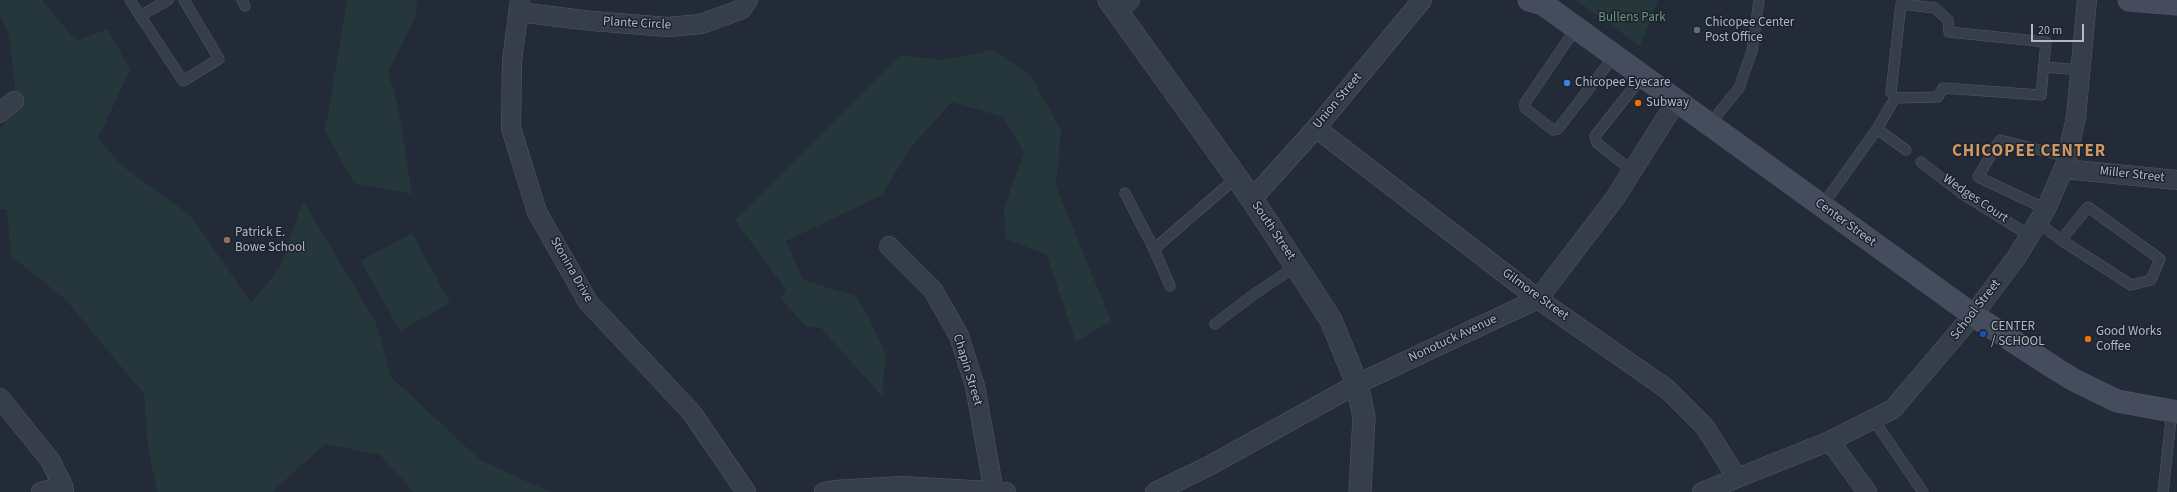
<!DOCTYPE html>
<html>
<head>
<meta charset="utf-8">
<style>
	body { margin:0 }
	#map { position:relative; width:2177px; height:492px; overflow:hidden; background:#232b39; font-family:"Source Sans 3",sans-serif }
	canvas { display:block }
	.scale { position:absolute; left:2031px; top:24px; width:53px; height:18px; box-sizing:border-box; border:2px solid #b2b8c6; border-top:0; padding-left:5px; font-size:12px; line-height:14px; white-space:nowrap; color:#b2b8c6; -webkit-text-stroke:3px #1c232e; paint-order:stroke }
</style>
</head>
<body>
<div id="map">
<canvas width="2177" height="492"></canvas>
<div class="scale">20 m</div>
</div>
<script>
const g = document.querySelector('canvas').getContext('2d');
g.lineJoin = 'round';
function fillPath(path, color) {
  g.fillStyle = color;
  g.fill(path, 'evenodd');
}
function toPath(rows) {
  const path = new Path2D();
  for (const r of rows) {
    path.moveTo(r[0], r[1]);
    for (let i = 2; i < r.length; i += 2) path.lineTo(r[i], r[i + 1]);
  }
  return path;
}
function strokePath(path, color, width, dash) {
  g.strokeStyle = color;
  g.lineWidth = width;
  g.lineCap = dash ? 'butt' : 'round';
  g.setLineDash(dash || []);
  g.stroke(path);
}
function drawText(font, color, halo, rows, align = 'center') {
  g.font = font + ' "Source Sans 3",sans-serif';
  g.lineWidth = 3;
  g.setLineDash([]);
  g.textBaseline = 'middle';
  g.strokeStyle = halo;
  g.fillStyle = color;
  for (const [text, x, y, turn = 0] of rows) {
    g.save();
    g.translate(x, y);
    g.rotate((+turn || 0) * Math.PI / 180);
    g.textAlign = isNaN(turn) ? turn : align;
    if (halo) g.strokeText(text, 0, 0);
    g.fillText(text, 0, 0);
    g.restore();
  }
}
const green = toPath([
	[0,0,42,0,76,41,108,29,130,70,98,138,122,166,191,216,251,303,280,268,303,201,376,323,391,377,480,460,550,492,414,492,380,455,325,444,272,492,157,492,148,446,144,394,66,300,11,256,7,210,0,209,0,128,18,111,9,35,0,16],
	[347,0,417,0,415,19,388,72,398,106,412,194,354,183,325,131],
	[1576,0,1658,0,1640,46],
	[994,50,1031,76,1061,130,1056,186,1111,321,1076,342,1047,255,1006,239,1004,208,1024,153,1003,117,952,102,911,147,882,195,786,241,803,280,856,296,869,318,886,355,882,396,821,328,806,326,781,299,786,290,735,220,900,55,944,60],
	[412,233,450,303,400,331,361,261]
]);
const service = toPath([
	[130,0,183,81,219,59,184,0],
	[242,0,245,6],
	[140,16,168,0],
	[1576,28,1525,103,1525,108,1553,130,1558,129,1614,56],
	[2044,67,2081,70],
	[1709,125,1739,88,1752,51,1759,0],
	[1877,129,1906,150],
	[1921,162,1961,193,2029,235],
	[1632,171,1597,143,1595,136,1642,77],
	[1125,193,1154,249],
	[1822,206,1877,129,1895,98,1938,97,1943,88,2041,95,2046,42,1949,32,1948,20,1935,8,1901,4,1891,92,1895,98],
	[2046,209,1978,177,2000,140,2068,157],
	[2038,222,2061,240,2131,285,2151,280,2160,259,2088,207,2061,240],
	[1170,286,1154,249,1236,178],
	[1215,324,1253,295,1296,266],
	[1873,419,1923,492],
	[2163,492,2172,411]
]);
const minor = toPath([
	[520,0,512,61,511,128,537,212,588,302,692,413,746,492],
	[1118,11,1130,0],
	[518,12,592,21,668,27,701,24,742,9,748,0],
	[0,113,14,101],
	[1316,128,1538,299,1667,389,1705,427,1737,478],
	[2064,169,2177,180],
	[1252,199,1316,128,1422,0],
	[889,246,933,290,959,336,975,386,994,492],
	[0,398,50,460,63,486,64,492],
	[1830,441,1867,492],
	[41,492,63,486],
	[824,492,835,490,902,486,1006,492],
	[1155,492,1207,467,1357,384,1538,299,1615,198,1676,102],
	[1702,492,1830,441,1893,409,1973,315,2016,258,2046,209,2066,163,2076,117,2087,0]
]);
const tertiary = toPath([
	[1109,0,1252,199,1331,320,1357,384,1364,417,1360,492]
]);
const secondary = toPath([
	[1529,0,1543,4,1973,315,2056,369,2074,380,2117,401,2177,412],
	[2129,0,2177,4]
]);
const markers = [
	[1697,30,4,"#5c6f8a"],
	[1567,83,4,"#3f7fe0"],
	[1638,103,4,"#e8710a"],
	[227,240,4,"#8d6e63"],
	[1983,334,4,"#1a4fb4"],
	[2088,339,4,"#e8710a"]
];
const parkNames = [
	["Bullens Park",1632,18]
];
const poiNames = [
	["Chicopee Center",1705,23],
	["Post Office",1705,38],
	["Chicopee Eyecare",1575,83],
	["Subway",1646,103],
	["Patrick E.",235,233],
	["Bowe School",235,248],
	["CENTER",1991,327],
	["/ SCHOOL",1991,342],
	["Good Works",2096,332],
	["Coffee",2096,347]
];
const streetNames = [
	["Plante Circle",637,24,3],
	["Union Street",1338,101,-50],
	["Miller Street",2132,175,6],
	["Wedges Court",1975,199,34],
	["Center Street",1845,223,36],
	["South Street",1273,231,56],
	["Stonina Drive",571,270,60],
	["Gilmore Street",1535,295,36],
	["School Street",1976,310,-52],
	["Nonotuck Avenue",1453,339,-25],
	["Chapin Street",967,370,73]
];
const districtNames = [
	["CHICOPEE CENTER",2029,152]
];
fillPath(green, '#25373a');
strokePath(service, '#525864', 11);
strokePath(minor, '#525864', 20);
strokePath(tertiary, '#525864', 23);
strokePath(secondary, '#525864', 23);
strokePath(service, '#363e4a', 10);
strokePath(minor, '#363e4a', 19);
strokePath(tertiary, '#363e4a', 22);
strokePath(secondary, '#454c5d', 22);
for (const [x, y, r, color] of markers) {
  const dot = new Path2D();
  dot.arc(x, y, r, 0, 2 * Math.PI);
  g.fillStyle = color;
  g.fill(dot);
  strokePath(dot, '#1c232e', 1.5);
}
drawText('13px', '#6a9676', '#1c232e', parkNames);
drawText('13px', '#b2b8c6', '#1c232e', poiNames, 'left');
drawText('13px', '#b2b8c6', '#1c232e', streetNames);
g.letterSpacing = '1px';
drawText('bold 17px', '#cf9763', '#1c232e', districtNames);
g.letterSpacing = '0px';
</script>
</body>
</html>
